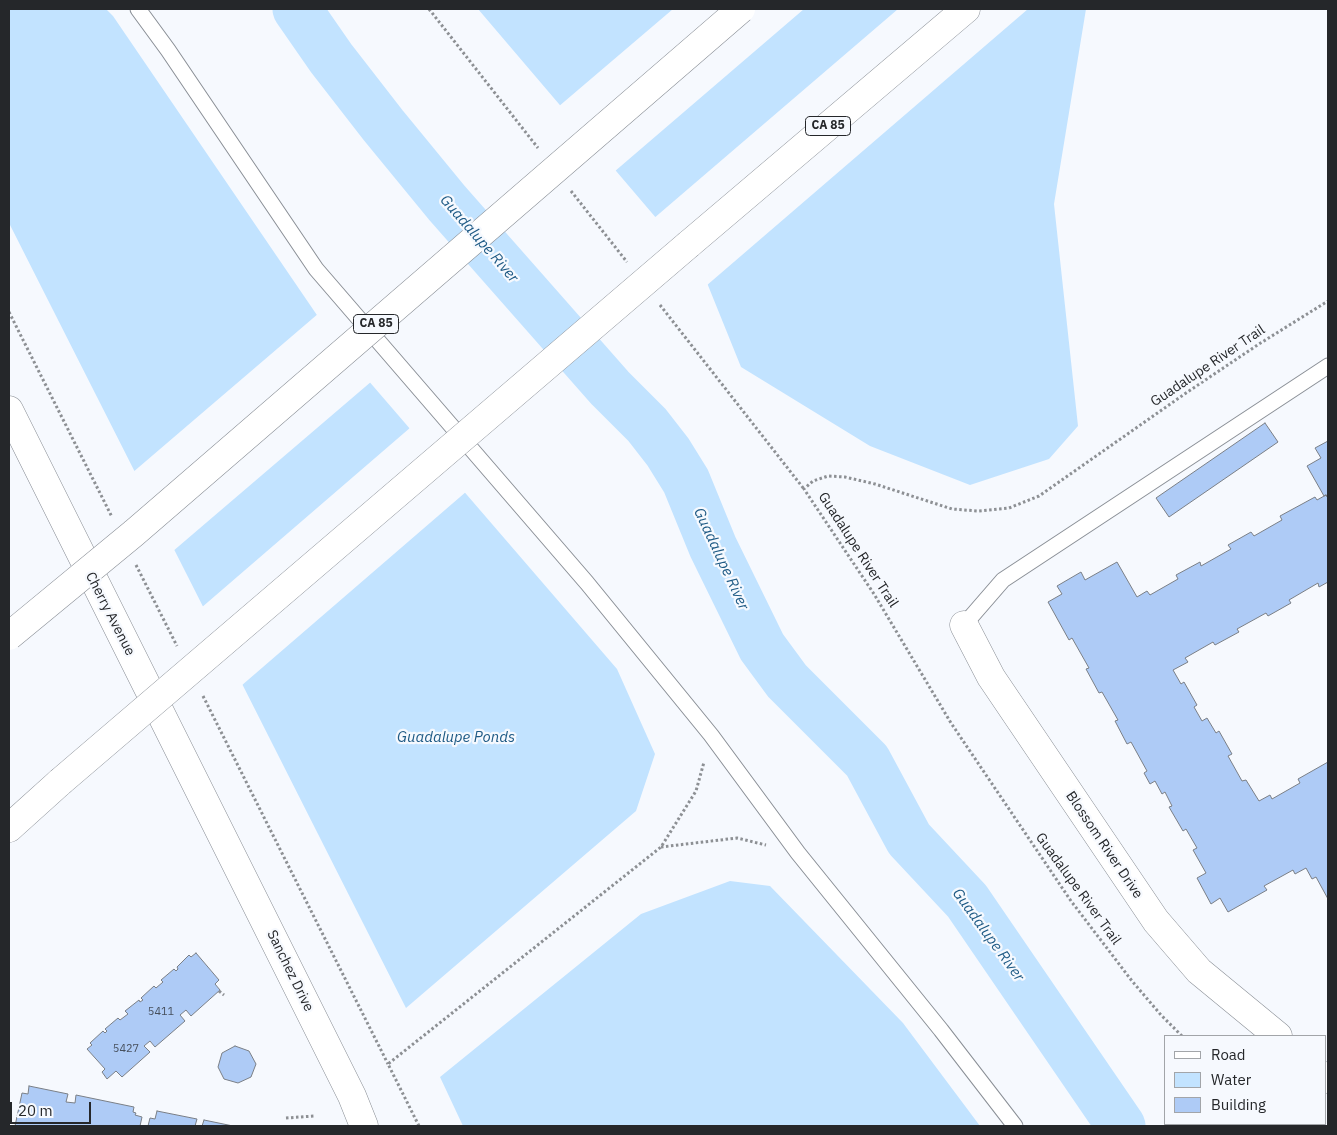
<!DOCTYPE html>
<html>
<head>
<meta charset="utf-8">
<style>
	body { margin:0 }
	#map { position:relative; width:1337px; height:1135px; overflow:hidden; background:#f6f9fe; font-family:"IBM Plex Sans",sans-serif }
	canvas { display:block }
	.frame { position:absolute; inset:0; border:10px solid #25272a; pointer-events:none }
	.legend { position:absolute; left:1164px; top:1035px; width:162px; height:90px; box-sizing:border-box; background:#f6f9fe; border:1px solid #a2a5a9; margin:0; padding:6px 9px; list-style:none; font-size:15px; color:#25272a }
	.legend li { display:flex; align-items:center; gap:10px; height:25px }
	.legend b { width:25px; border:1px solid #a2a5a9 }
	.scale { position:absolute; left:10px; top:1102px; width:81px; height:22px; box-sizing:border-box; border:2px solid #25272a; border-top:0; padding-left:6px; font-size:15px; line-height:18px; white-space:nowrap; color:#25272a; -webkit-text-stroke:4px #f6f9fe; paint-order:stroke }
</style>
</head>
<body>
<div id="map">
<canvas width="1337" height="1135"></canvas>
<div class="frame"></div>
<ul class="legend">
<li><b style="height:6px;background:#fff"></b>Road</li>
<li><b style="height:14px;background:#c2e3ff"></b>Water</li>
<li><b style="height:14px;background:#aecbf6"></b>Building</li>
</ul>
<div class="scale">20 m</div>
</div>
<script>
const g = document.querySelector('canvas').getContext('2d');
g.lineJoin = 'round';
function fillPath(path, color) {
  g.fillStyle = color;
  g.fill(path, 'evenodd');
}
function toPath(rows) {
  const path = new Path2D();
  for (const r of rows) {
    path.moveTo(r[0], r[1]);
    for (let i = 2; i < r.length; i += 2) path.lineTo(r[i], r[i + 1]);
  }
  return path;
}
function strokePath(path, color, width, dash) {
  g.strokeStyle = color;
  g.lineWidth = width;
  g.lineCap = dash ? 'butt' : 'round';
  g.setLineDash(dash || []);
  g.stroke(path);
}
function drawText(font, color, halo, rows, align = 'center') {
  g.font = font + ' "IBM Plex Sans",sans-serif';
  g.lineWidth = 4.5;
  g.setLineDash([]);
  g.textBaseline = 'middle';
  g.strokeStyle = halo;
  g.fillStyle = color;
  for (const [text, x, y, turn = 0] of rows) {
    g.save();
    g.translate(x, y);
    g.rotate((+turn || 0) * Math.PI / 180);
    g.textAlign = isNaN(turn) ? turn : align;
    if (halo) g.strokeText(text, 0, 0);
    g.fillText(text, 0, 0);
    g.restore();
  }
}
const water = toPath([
	[9,9,106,9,113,16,336,343,617,669,655,754,636,811,406,1008,9,223],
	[478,9,1086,9,1054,204,1078,426,1049,459,970,485,870,446,741,367,703,273],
	[730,881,770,886,903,1023,980,1126,463,1126,440,1077,641,914]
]);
const pier = toPath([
	[673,9,804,9,614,172,558,107],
	[898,9,1028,9,706,286,701,274,653,219],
	[319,313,338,342,372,381,172,552,132,473],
	[411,427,467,491,241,686,201,608]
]);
const river = toPath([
	[297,9,331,58,383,125,447,203,610,388,647,425,668,452,686,481,713,547,762,647,787,681,867,761,909,839,967,901,1121,1126]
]);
const building = toPath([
	[1265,423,1278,442,1169,517,1156,498,1265,423],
	[1328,441,1328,498,1326,495,1324,496,1307,466,1321,458,1315,448,1328,441],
	[1326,495,1328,498,1328,582,1319,587,1318,583,1289,600,1291,603,1268,616,1266,613,1237,629,1239,632,1215,645,1213,642,1185,658,1188,662,1173,670,1181,684,1184,682,1197,705,1194,707,1202,721,1207,718,1216,733,1219,731,1232,754,1228,756,1242,781,1246,780,1259,801,1270,795,1272,799,1300,783,1298,779,1328,762,1328,899,1316,877,1312,879,1306,868,1295,874,1293,870,1264,886,1267,890,1228,912,1220,898,1211,904,1197,878,1206,873,1193,850,1197,848,1186,829,1183,831,1169,807,1172,806,1165,792,1162,794,1155,781,1150,784,1144,773,1147,771,1131,742,1127,744,1115,721,1118,720,1102,692,1099,693,1086,669,1089,668,1072,638,1069,640,1048,602,1062,594,1057,586,1081,572,1085,580,1117,562,1137,597,1147,591,1150,595,1178,579,1176,575,1200,562,1201,566,1231,549,1228,545,1251,532,1254,536,1282,520,1280,516,1315,497,1317,500,1326,495],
	[196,953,219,980,215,984,220,990,191,1016,186,1010,180,1015,185,1021,155,1047,150,1041,144,1046,150,1052,122,1077,116,1071,107,1079,102,1072,105,1069,87,1049,92,1045,90,1043,103,1031,105,1033,107,1031,105,1029,118,1018,120,1020,128,1014,125,1011,139,1000,140,1002,143,1000,141,998,154,986,156,988,163,982,161,980,174,969,176,971,178,969,177,967,189,955,191,957,196,953],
	[235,1046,249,1051,256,1064,251,1077,238,1083,224,1079,218,1067,222,1053,235,1046],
	[29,1086,68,1094,66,1102,75,1103,76,1095,134,1107,133,1112,136,1113,135,1115,142,1117,140,1126,15,1126,22,1093,28,1094,29,1086],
	[157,1111,197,1119,195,1126,148,1126,150,1118,155,1119,157,1111],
	[204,1120,233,1126,202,1126,204,1120]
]);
const path = toPath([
	[429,9,538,148],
	[571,191,627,262],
	[660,305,804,489],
	[9,312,112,517],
	[136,565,177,646],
	[203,696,388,1064],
	[661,847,737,838,766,845],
	[219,991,224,995],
	[1182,1036,1161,1015,1132,981,1071,901,951,723,874,594,804,489,813,481,828,476,845,477,875,484,952,509,978,511,1009,508,1039,496,1186,393,1259,344,1328,301],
	[286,1118,314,1116],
	[1286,1124,1289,1126],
	[419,1126,388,1064,661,847,696,791,704,762]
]);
const service = toPath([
	[138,9,168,50,316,269,587,583,711,735,798,853,941,1030,1015,1126],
	[964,625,1003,580,1328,366]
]);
const minor = toPath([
	[964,625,991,677,1156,921,1199,971,1278,1036],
	[1326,1076,1328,1079]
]);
const tertiary = toPath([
	[9,410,352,1096,364,1126]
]);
const motorway = toPath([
	[689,244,966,9],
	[9,828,60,782]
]);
const motorwayBridge = toPath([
	[9,636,134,533,741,9],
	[60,782,689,244]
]);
const numberNames = [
	["5411",161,1012],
	["5427",126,1049]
];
const shields = [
	[828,126,45],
	[376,324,45]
];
const shieldNames = [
	["CA 85",828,126],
	["CA 85",376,324]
];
const streetNames = [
	["Guadalupe River Trail",1208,366,-34],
	["Guadalupe River Trail",858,550,57],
	["Cherry Avenue",110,614,63],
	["Blossom River Drive",1104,845,56],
	["Guadalupe River Trail",1078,889,54],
	["Sanchez Drive",290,971,64]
];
const waterNames = [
	["Guadalupe River",479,239,49],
	["Guadalupe River",721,559,65],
	["Guadalupe Ponds",456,738],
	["Guadalupe River",988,935,54]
];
fillPath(water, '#c2e3ff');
fillPath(pier, '#f6f9fe');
strokePath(river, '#c2e3ff', 49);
fillPath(building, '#aecbf6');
strokePath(building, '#7a7f86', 1);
strokePath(service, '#8a8f96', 17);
strokePath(minor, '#8a8f96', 29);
strokePath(tertiary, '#8a8f96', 29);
strokePath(motorway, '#8a8f96', 29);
strokePath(path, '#8d9094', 3, [2.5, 2.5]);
strokePath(service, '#fff', 15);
strokePath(minor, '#fff', 28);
strokePath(tertiary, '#fff', 28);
strokePath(motorway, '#fff', 28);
strokePath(motorwayBridge, '#8a8f96', 29, []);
strokePath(motorwayBridge, '#fff', 28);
drawText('11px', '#47505d', null, numberNames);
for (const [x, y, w] of shields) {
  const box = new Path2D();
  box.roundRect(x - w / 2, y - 9.5, w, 19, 4);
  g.fillStyle = '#f6f9fe';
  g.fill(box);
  strokePath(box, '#25272a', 1);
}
drawText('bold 12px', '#25272a', null, shieldNames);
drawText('14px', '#25272a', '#f6f9fe', streetNames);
drawText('italic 15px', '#1e5a85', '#f6f9fe', waterNames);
</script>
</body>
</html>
